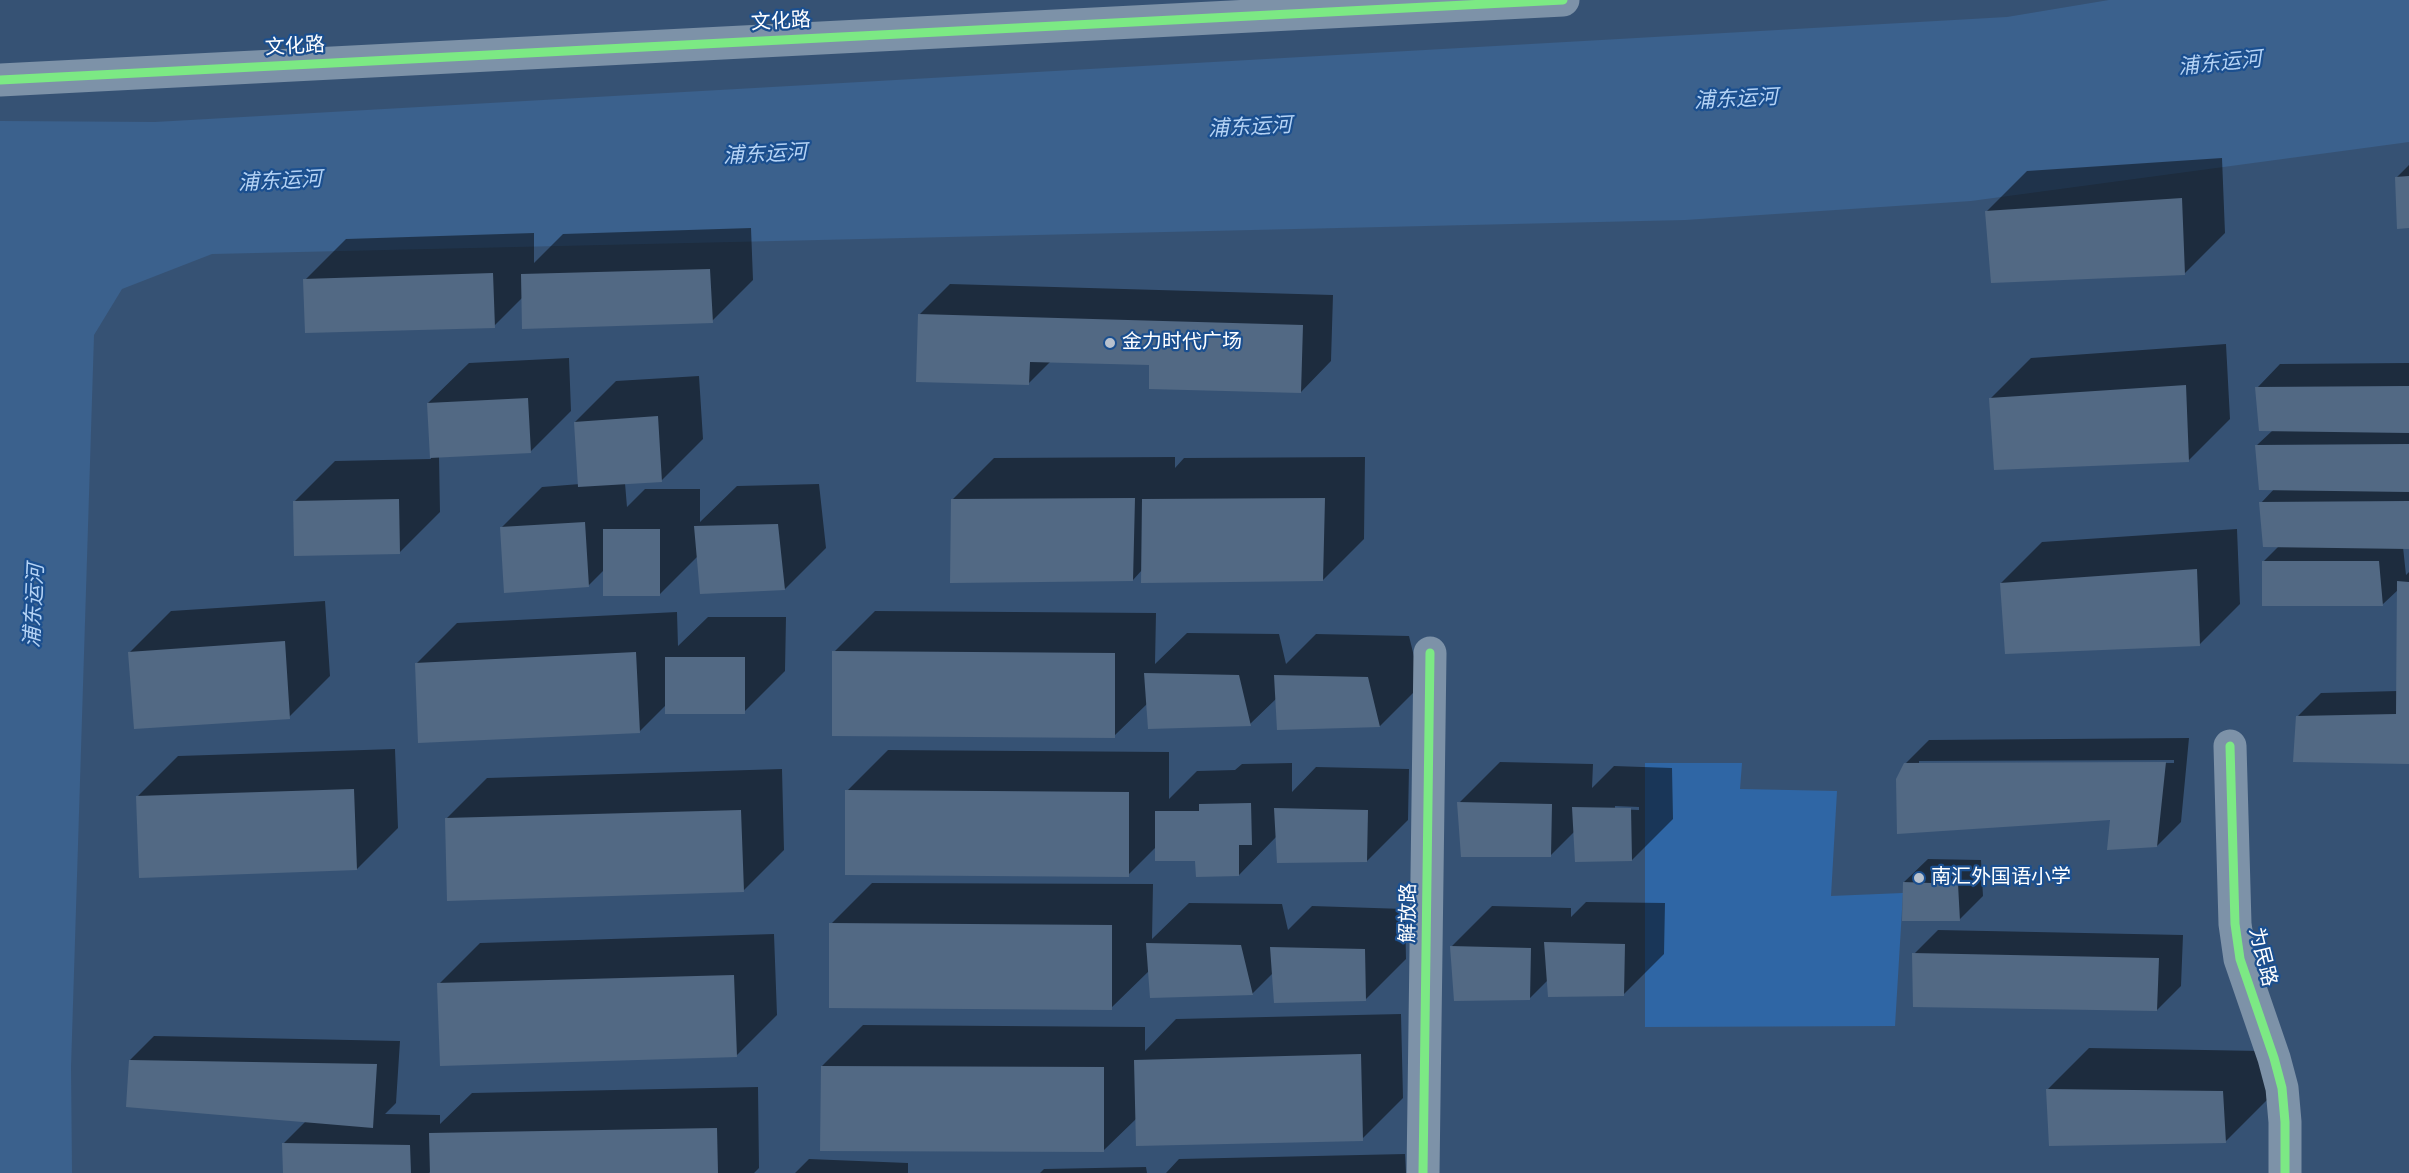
<!DOCTYPE html>
<html>
<head>
<meta charset="utf-8">
<style>
	body { margin:0 }
	canvas { display:block; background:#365274 }
</style>
</head>
<body>
<canvas width="2409" height="1173"></canvas>
<script>
const g = document.querySelector('canvas').getContext('2d');
g.lineJoin = 'round';
function fillPath(path, color) {
  g.fillStyle = color;
  g.fill(path, 'evenodd');
}
function toPath(rows) {
  const path = new Path2D();
  for (const r of rows) {
    path.moveTo(r[0], r[1]);
    for (let i = 2; i < r.length; i += 2) path.lineTo(r[i], r[i + 1]);
  }
  return path;
}
function strokePath(path, color, width, dash) {
  g.strokeStyle = color;
  g.lineWidth = width;
  g.lineCap = dash ? 'butt' : 'round';
  g.setLineDash(dash || []);
  g.stroke(path);
}
function drawText(font, color, halo, rows, align = 'center') {
  g.font = font + ' "Archivo Narrow","Noto Sans SC",sans-serif';
  g.lineWidth = 4.5;
  g.setLineDash([]);
  g.textBaseline = 'middle';
  g.strokeStyle = halo;
  g.fillStyle = color;
  for (const [text, x, y, turn = 0] of rows) {
    g.save();
    g.translate(x, y);
    g.rotate((+turn || 0) * Math.PI / 180);
    g.textAlign = isNaN(turn) ? turn : align;
    if (halo) g.strokeText(text, 0, 0);
    g.fillText(text, 0, 0);
    g.restore();
  }
}
const green = toPath([
	[1645,763,1742,763,1740,789,1837,791,1831,896,1903,893,1895,1026,1645,1027]
]);
const water = toPath([
	[2109,0,2409,0,2409,142,1971,201,1685,220,212,254,122,289,94,335,71,1067,72,1173,0,1173,0,121,155,122,2007,17]
]);
const shadow = toPath([
	[2222,158,2225,233,2184,274,1986,212,2027,171],
	[2409,165,2409,227,2397,177],
	[751,228,753,280,712,321,523,297,494,326,305,280,346,239,534,233,534,263,563,234],
	[950,284,1333,295,1331,361,1301,392,1151,364,1051,361,1029,383,919,315],
	[2226,344,2230,419,2189,460,1990,399,2031,358],
	[569,358,571,411,530,452,439,456,440,512,399,553,294,502,335,461,431,459,428,403,469,363],
	[2409,363,2409,547,2403,547,2406,575,2409,572,2409,762,2297,717,2321,693,2398,691,2399,589,2382,605,2263,562,2280,545,2261,503,2275,488,2256,446,2273,430,2257,388,2280,364],
	[699,376,703,439,662,480,625,483,627,507,645,489,700,489,700,522,737,486,819,484,826,548,785,589,698,556,660,594,604,570,588,586,501,528,542,487,580,484,575,422,616,381],
	[1175,457,1175,468,1184,458,1365,457,1364,539,1323,580,1142,570,1133,580,953,499,994,458],
	[2237,529,2240,604,2199,645,2001,583,2042,542],
	[325,601,330,676,289,717,130,652,171,611],
	[875,611,1156,613,1155,664,1187,633,1279,634,1286,664,1316,634,1409,636,1421,685,1380,726,1279,728,1277,698,1250,724,1148,703,1114,736,834,652],
	[677,612,678,646,708,617,786,617,785,671,744,712,666,705,639,732,416,664,457,623],
	[2189,738,2181,822,2157,846,2112,819,1905,764,1929,740],
	[2174,760,2174,763,1919,764,1919,761],
	[395,749,398,828,357,869,137,797,178,756],
	[888,750,1169,752,1169,799,1197,771,1235,770,1242,764,1292,763,1292,792,1316,767,1409,769,1408,820,1367,861,1277,836,1239,875,1156,847,1128,875,847,791],
	[1500,762,1593,764,1592,788,1614,766,1672,768,1673,819,1632,860,1575,831,1551,855,1459,803],
	[1615,806,1639,807,1639,810,1615,809],
	[782,769,784,850,743,891,446,819,487,778],
	[1928,859,1981,860,1983,896,1959,920,1904,882],
	[872,883,1153,884,1152,939,1189,903,1282,904,1288,930,1312,906,1405,909,1406,959,1365,1000,1273,973,1252,994,1150,970,1111,1008,831,924],
	[1586,902,1665,903,1664,954,1623,995,1548,980,1529,999,1451,947,1492,906,1571,908,1571,917],
	[1938,930,2183,935,2181,986,2157,1010,1914,954],
	[774,934,777,1015,736,1056,439,984,480,943],
	[1401,1014,1403,1098,1362,1139,1137,1118,1103,1151,822,1066,863,1025,1145,1027,1145,1051,1176,1019],
	[154,1036,400,1041,396,1103,385,1114,440,1115,440,1124,472,1093,758,1087,759,1168,754,1173,432,1173,432,1170,429,1173,284,1173,284,1143,306,1121,130,1060],
	[2089,1048,2263,1051,2267,1100,2226,1141,2048,1089],
	[1405,1154,1406,1173,1166,1173,1179,1159],
	[809,1159,908,1163,908,1173,795,1173],
	[1146,1167,1147,1173,1040,1173,1044,1169]
]);
const building = toPath([
	[2409,176,2409,228,2397,229,2395,177],
	[2182,198,2185,275,1991,283,1985,211],
	[710,269,713,323,522,329,521,274],
	[493,273,495,328,305,333,303,279],
	[918,314,1303,325,1301,393,1149,389,1149,365,1030,362,1029,385,916,382],
	[2186,385,2189,462,1994,470,1989,398],
	[2409,386,2409,433,2259,431,2255,387],
	[528,398,531,453,430,458,427,403],
	[658,416,662,482,578,487,574,422],
	[2409,444,2409,492,2259,490,2255,445],
	[1135,498,1133,581,950,583,951,499],
	[1325,498,1323,581,1141,583,1142,499],
	[399,499,400,554,294,556,293,501],
	[2409,501,2409,549,2263,547,2259,502],
	[585,522,589,587,504,593,500,527],
	[778,524,785,590,700,594,694,526],
	[603,529,660,529,660,596,603,596],
	[2262,561,2379,561,2383,606,2262,606],
	[2197,569,2200,646,2005,654,2000,583],
	[2397,581,2409,582,2409,764,2293,762,2296,716,2396,714],
	[285,641,290,719,134,729,128,652],
	[832,651,1115,653,1115,738,832,736],
	[636,652,640,733,418,743,415,663],
	[665,657,745,657,745,714,665,714],
	[1144,673,1239,675,1251,726,1148,729],
	[1274,675,1368,677,1380,727,1277,730],
	[2166,762,2157,847,2107,850,2110,820,1897,834,1896,779,1904,763],
	[354,789,357,870,139,878,136,796],
	[845,790,1129,792,1129,877,845,875],
	[1457,802,1552,804,1551,857,1461,857],
	[1251,803,1252,845,1239,845,1239,876,1196,877,1195,861,1155,861,1155,811,1199,811,1199,804],
	[1572,807,1631,808,1632,861,1575,862],
	[1274,808,1368,810,1367,862,1277,863],
	[741,810,744,892,447,901,445,818],
	[1903,882,1958,884,1960,921,1902,921],
	[829,923,1112,925,1112,1010,829,1008],
	[1544,942,1625,944,1624,996,1548,997],
	[1146,943,1241,945,1253,995,1150,998],
	[1450,946,1531,948,1530,1000,1454,1001],
	[1270,947,1365,949,1366,1001,1274,1003],
	[1912,953,2159,958,2157,1011,1913,1007],
	[734,975,737,1057,440,1066,437,983],
	[1361,1054,1363,1141,1136,1146,1134,1060],
	[129,1060,377,1064,373,1128,126,1107],
	[821,1066,1104,1067,1104,1152,820,1151],
	[2046,1089,2223,1091,2226,1143,2049,1146],
	[717,1128,718,1173,430,1173,429,1133],
	[282,1143,410,1145,411,1173,283,1173]
]);
const minor = toPath([
	[0,80,1563,0],
	[2230,746,2235,924,2240,959,2274,1058,2282,1088,2285,1122,2285,1173],
	[1423,1173,1430,653]
]);
const cycleway = toPath([
	[0,80,1563,0],
	[2230,746,2235,924,2240,959,2274,1058,2282,1088,2285,1122,2285,1173],
	[1423,1173,1430,653]
]);
const markers = [
	[1110,343,6,"#b9c2ce"],
	[1919,878,6,"#b9c2ce"]
];
const streetNames = [
	["文化路",781,22,-3],
	["文化路",295,47,-3],
	["解放路",1409,913,-89],
	["为民路",2262,957,76]
];
const poiNames = [
	["金力时代广场",1122,343],
	["南汇外国语小学",1931,878]
];
const waterNames = [
	["浦东运河",2220,64,-6],
	["浦东运河",1736,100,-3],
	["浦东运河",1250,128,-3],
	["浦东运河",765,155,-3],
	["浦东运河",280,182,-3],
	["浦东运河",35,606,-87]
];
fillPath(green, '#2f66a5');
fillPath(water, '#3b618d');
fillPath(shadow, '#0007');
fillPath(building, '#526984');
strokePath(minor, '#7d92a8', 33);
strokePath(cycleway, '#7ce984', 9);
for (const [x, y, r, color] of markers) {
  const dot = new Path2D();
  dot.arc(x, y, r, 0, 2 * Math.PI);
  g.fillStyle = color;
  g.fill(dot);
  strokePath(dot, '#1b4f8f', 2);
}
drawText('20px', '#fff', '#1b4f8f', streetNames);
drawText('20px', '#fff', '#1b4f8f', poiNames, 'left');
drawText('italic 21px', '#b5d3f5', '#1b4f8f', waterNames);
</script>
</body>
</html>
